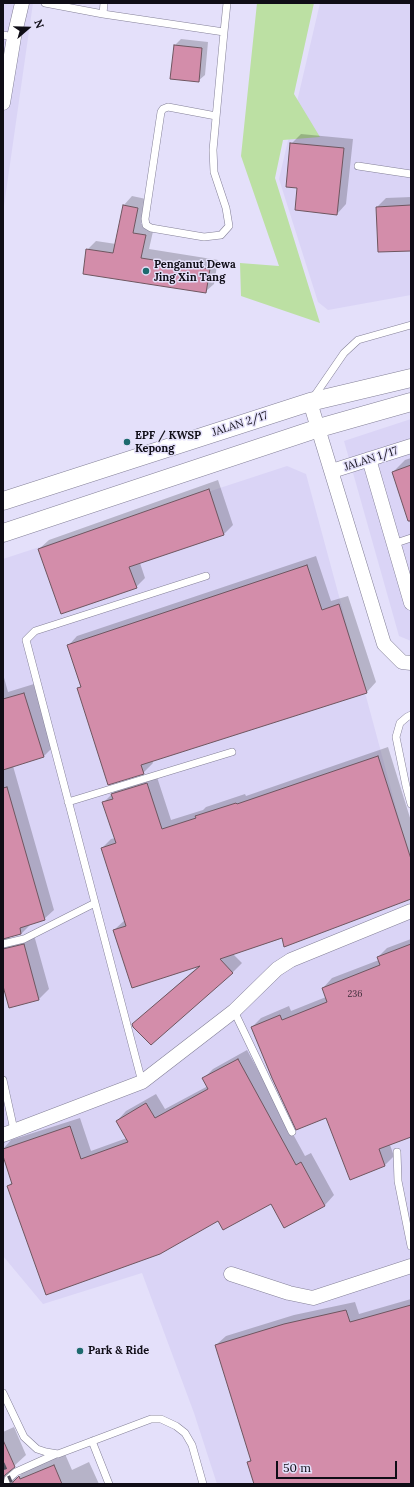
<!DOCTYPE html>
<html>
<head>
<meta charset="utf-8">
<style>
	body { margin:0 }
	#map { position:relative; width:414px; height:1487px; overflow:hidden; background:#e4e0fa; font-family:Lora,serif }
	canvas { display:block }
	.frame { position:absolute; inset:0; border:4px solid #0f0d16; pointer-events:none }
	.north { position:absolute; left:8px; top:8px; width:40px; height:40px; -webkit-text-stroke:3px #e4e0fa; paint-order:stroke; rotate:70deg; font-size:11px; font-weight:700; line-height:16px; text-align:center; color:#0f0d16 }
	.north::after { content:''; display:block; margin:auto; width:14px; height:18px; background:#0f0d16; clip-path:polygon(50% 0,100% 100%,50% 72%,0 100%) }
	.scale { position:absolute; left:276px; top:1461px; width:121px; height:18px; box-sizing:border-box; border:2px solid #0f0d16; border-top:0; padding-left:5px; font-size:12px; line-height:14px; white-space:nowrap; color:#0f0d16; -webkit-text-stroke:3px #e4e0fa; paint-order:stroke }
</style>
</head>
<body>
<div id="map">
<canvas width="414" height="1487"></canvas>
<div class="frame"></div>
<div class="north">N</div>
<div class="scale">50 m</div>
</div>
<script>
const g = document.querySelector('canvas').getContext('2d');
g.lineJoin = 'round';
function fillPath(path, color) {
  g.fillStyle = color;
  g.fill(path, 'evenodd');
}
function toPath(rows) {
  const path = new Path2D();
  for (const r of rows) {
    path.moveTo(r[0], r[1]);
    for (let i = 2; i < r.length; i += 2) path.lineTo(r[i], r[i + 1]);
  }
  return path;
}
function strokePath(path, color, width, dash) {
  g.strokeStyle = color;
  g.lineWidth = width;
  g.lineCap = dash ? 'butt' : 'round';
  g.setLineDash(dash || []);
  g.stroke(path);
}
function drawText(font, color, halo, rows, align = 'center') {
  g.font = font + ' Lora,serif';
  g.lineWidth = 3;
  g.setLineDash([]);
  g.textBaseline = 'middle';
  g.strokeStyle = halo;
  g.fillStyle = color;
  for (const [text, x, y, turn = 0] of rows) {
    g.save();
    g.translate(x, y);
    g.rotate((+turn || 0) * Math.PI / 180);
    g.textAlign = isNaN(turn) ? turn : align;
    if (halo) g.strokeText(text, 0, 0);
    g.fillText(text, 0, 0);
    g.restore();
  }
}
const built = toPath([
	[3,3,33,3,3,213],
	[320,3,411,3,411,295,328,310,318,302,279,179],
	[411,419,411,641,399,636,344,441],
	[287,466,306,474,411,863,411,1484,217,1484,194,1413,142,1273,43,1304,3,1256,3,559]
]);
const green = toPath([
	[257,3,314,3,294,94,320,137,283,140,275,178,320,323,241,296,240,263,279,266,241,156]
]);
const shadow = toPath([
	[181,39,208,42,205,75,198,81,175,45],
	[301,134,353,139,346,204,337,214,298,187,291,144],
	[132,196,146,199,141,224,154,227,149,249,218,260,214,284,205,292,87,250,96,241,116,244,124,205],
	[411,197,411,250,377,207,386,198],
	[411,458,411,526,393,472,405,460],
	[218,480,233,525,224,534,140,563,145,578,136,587,39,549,49,540],
	[316,556,331,601,348,596,376,682,367,692,152,760,153,763,143,773,78,689,81,686,68,646,77,636],
	[3,674,8,692,34,684,53,747,44,756,13,766,54,910,44,919,31,924,21,934,8,937,14,940,34,935,49,989,39,999,10,1007,3,982],
	[388,747,411,821,411,897,233,954,242,963,232,973,133,1024,201,964,114,930,125,920,102,848,111,839,115,838,104,802,121,785,156,774,171,820,203,810,206,807,245,794,246,796],
	[411,939,411,1136,390,1145,394,1156,385,1165,351,1178,327,1116,252,1027,261,1018,289,1006,291,1011,326,997,323,988,332,978,379,960,378,957,387,948],
	[247,1050,305,1156,311,1153,334,1195,325,1205,285,1227,271,1202,219,1220,8,1186,13,1181,3,1153,3,1149,11,1140,80,1118,91,1151,127,1138,117,1121,126,1111,156,1094,165,1109,208,1086,203,1079,213,1069],
	[411,1299,411,1484,255,1484,248,1462,251,1459,216,1345,226,1336,294,1315,355,1302,359,1314],
	[14,1427,26,1455,14,1466,13,1473,18,1478,25,1470,65,1454,72,1470,89,1462,99,1484,3,1484,3,1432]
]);
const building = toPath([
	[174,45,202,48,199,82,170,79,174,45],
	[290,143,344,148,337,215,295,210,297,188,286,187,290,143],
	[123,205,138,208,133,233,146,235,141,258,210,269,206,293,83,274,86,249,113,253,123,205],
	[411,205,411,251,378,252,376,207,411,205],
	[411,465,411,521,408,521,392,472,411,465],
	[209,489,224,535,129,567,137,588,61,614,38,549,209,489],
	[307,565,322,610,339,604,367,693,141,765,144,774,108,785,77,688,81,687,67,645,307,565],
	[24,693,44,757,3,770,3,699,24,693],
	[378,756,411,859,411,899,284,947,282,938,220,959,233,973,151,1045,133,1027,132,1024,200,966,132,988,113,930,126,926,101,848,116,843,102,802,113,799,111,794,147,783,162,829,196,818,195,816,236,803,237,804,378,756],
	[7,787,45,920,20,928,21,934,3,939,3,788,7,787],
	[24,944,39,1000,9,1008,3,986,3,949,24,944],
	[411,944,411,1137,379,1149,385,1166,350,1180,326,1118,296,1130,272,1078,251,1027,280,1015,282,1020,327,1002,322,988,380,965,377,957,411,944],
	[238,1059,296,1165,301,1162,325,1206,284,1228,271,1204,223,1230,218,1221,160,1254,46,1295,7,1186,12,1184,3,1156,3,1149,70,1126,81,1159,128,1142,116,1121,146,1103,155,1118,208,1089,202,1078,238,1059],
	[411,1305,411,1484,254,1484,247,1462,251,1461,215,1345,284,1324,346,1310,350,1322,411,1305],
	[3,1440,15,1467,5,1475,3,1478,3,1440],
	[54,1465,62,1484,12,1484,13,1482,19,1476,20,1479,54,1465]
]);
const service = toPath([
	[45,3,103,14,224,32,227,3],
	[103,14,104,3],
	[3,35,14,37],
	[216,116,168,107,163,109,161,112,145,219,146,225,151,228,204,237,221,235,229,226,226,208,214,172,213,150,224,32],
	[358,166,411,174],
	[313,398,344,353,358,340,411,325],
	[393,544,411,538],
	[411,715,407,717,400,723,396,737,406,786,411,804],
	[68,802,232,752],
	[3,944,24,939,95,903],
	[234,1011,292,1132],
	[3,1080,14,1130],
	[142,1082,26,640,35,631,206,576],
	[397,1152,398,1181,411,1246],
	[3,1393,24,1437,37,1449,46,1452,58,1454,151,1419,161,1419,176,1426,185,1433,192,1445,203,1484],
	[92,1441,109,1484],
	[7,1484,8,1479,16,1472,56,1454]
]);
const minor = toPath([
	[3,103,14,37,22,3],
	[310,402,384,644,402,662,411,663],
	[369,459,411,603],
	[332,471,411,446],
	[3,1135,142,1082,234,1011,277,969,291,960,411,911],
	[231,1274,289,1293,313,1298,411,1266]
]);
const tertiary = toPath([
	[3,501,310,402,411,378],
	[3,533,319,428,411,402]
]);
const rail = toPath([
	[3,1463,12,1484]
]);
const markers = [
	[146,271,4,"#1d6a6e"],
	[127,442,4,"#1d6a6e"],
	[80,1351,4,"#1d6a6e"]
];
const numberNames = [
	["236",355,994]
];
const poiNames = [
	["Penganut Dewa",154,265],
	["Jing Xin Tang",154,278],
	["EPF / KWSP",135,436],
	["Kepong",135,449],
	["Park & Ride",88,1351]
];
const streetNames = [
	["JALAN 2/17",240,424,-18],
	["JALAN 1/17",371,459,-18]
];
fillPath(built, '#dad4f6');
fillPath(green, '#bce0a3');
fillPath(shadow, '#0003');
fillPath(building, '#d38daa');
strokePath(building, '#6f5660', 1);
strokePath(service, '#848098', 8);
strokePath(minor, '#848098', 15);
strokePath(tertiary, '#848098', 19);
strokePath(service, '#fff', 7);
strokePath(minor, '#fff', 14);
strokePath(tertiary, '#fff', 18);
strokePath(rail, '#555361', 3, [7, 7]);
for (const [x, y, r, color] of markers) {
  const dot = new Path2D();
  dot.arc(x, y, r, 0, 2 * Math.PI);
  g.fillStyle = color;
  g.fill(dot);
  strokePath(dot, '#e4e0fa', 1.5);
}
drawText('9px', '#402d3b', null, numberNames);
drawText('bold 11px', '#0f0d16', '#e4e0fa', poiNames, 'left');
drawText('11px', '#0f0d16', '#e4e0fa', streetNames);
</script>
</body>
</html>
